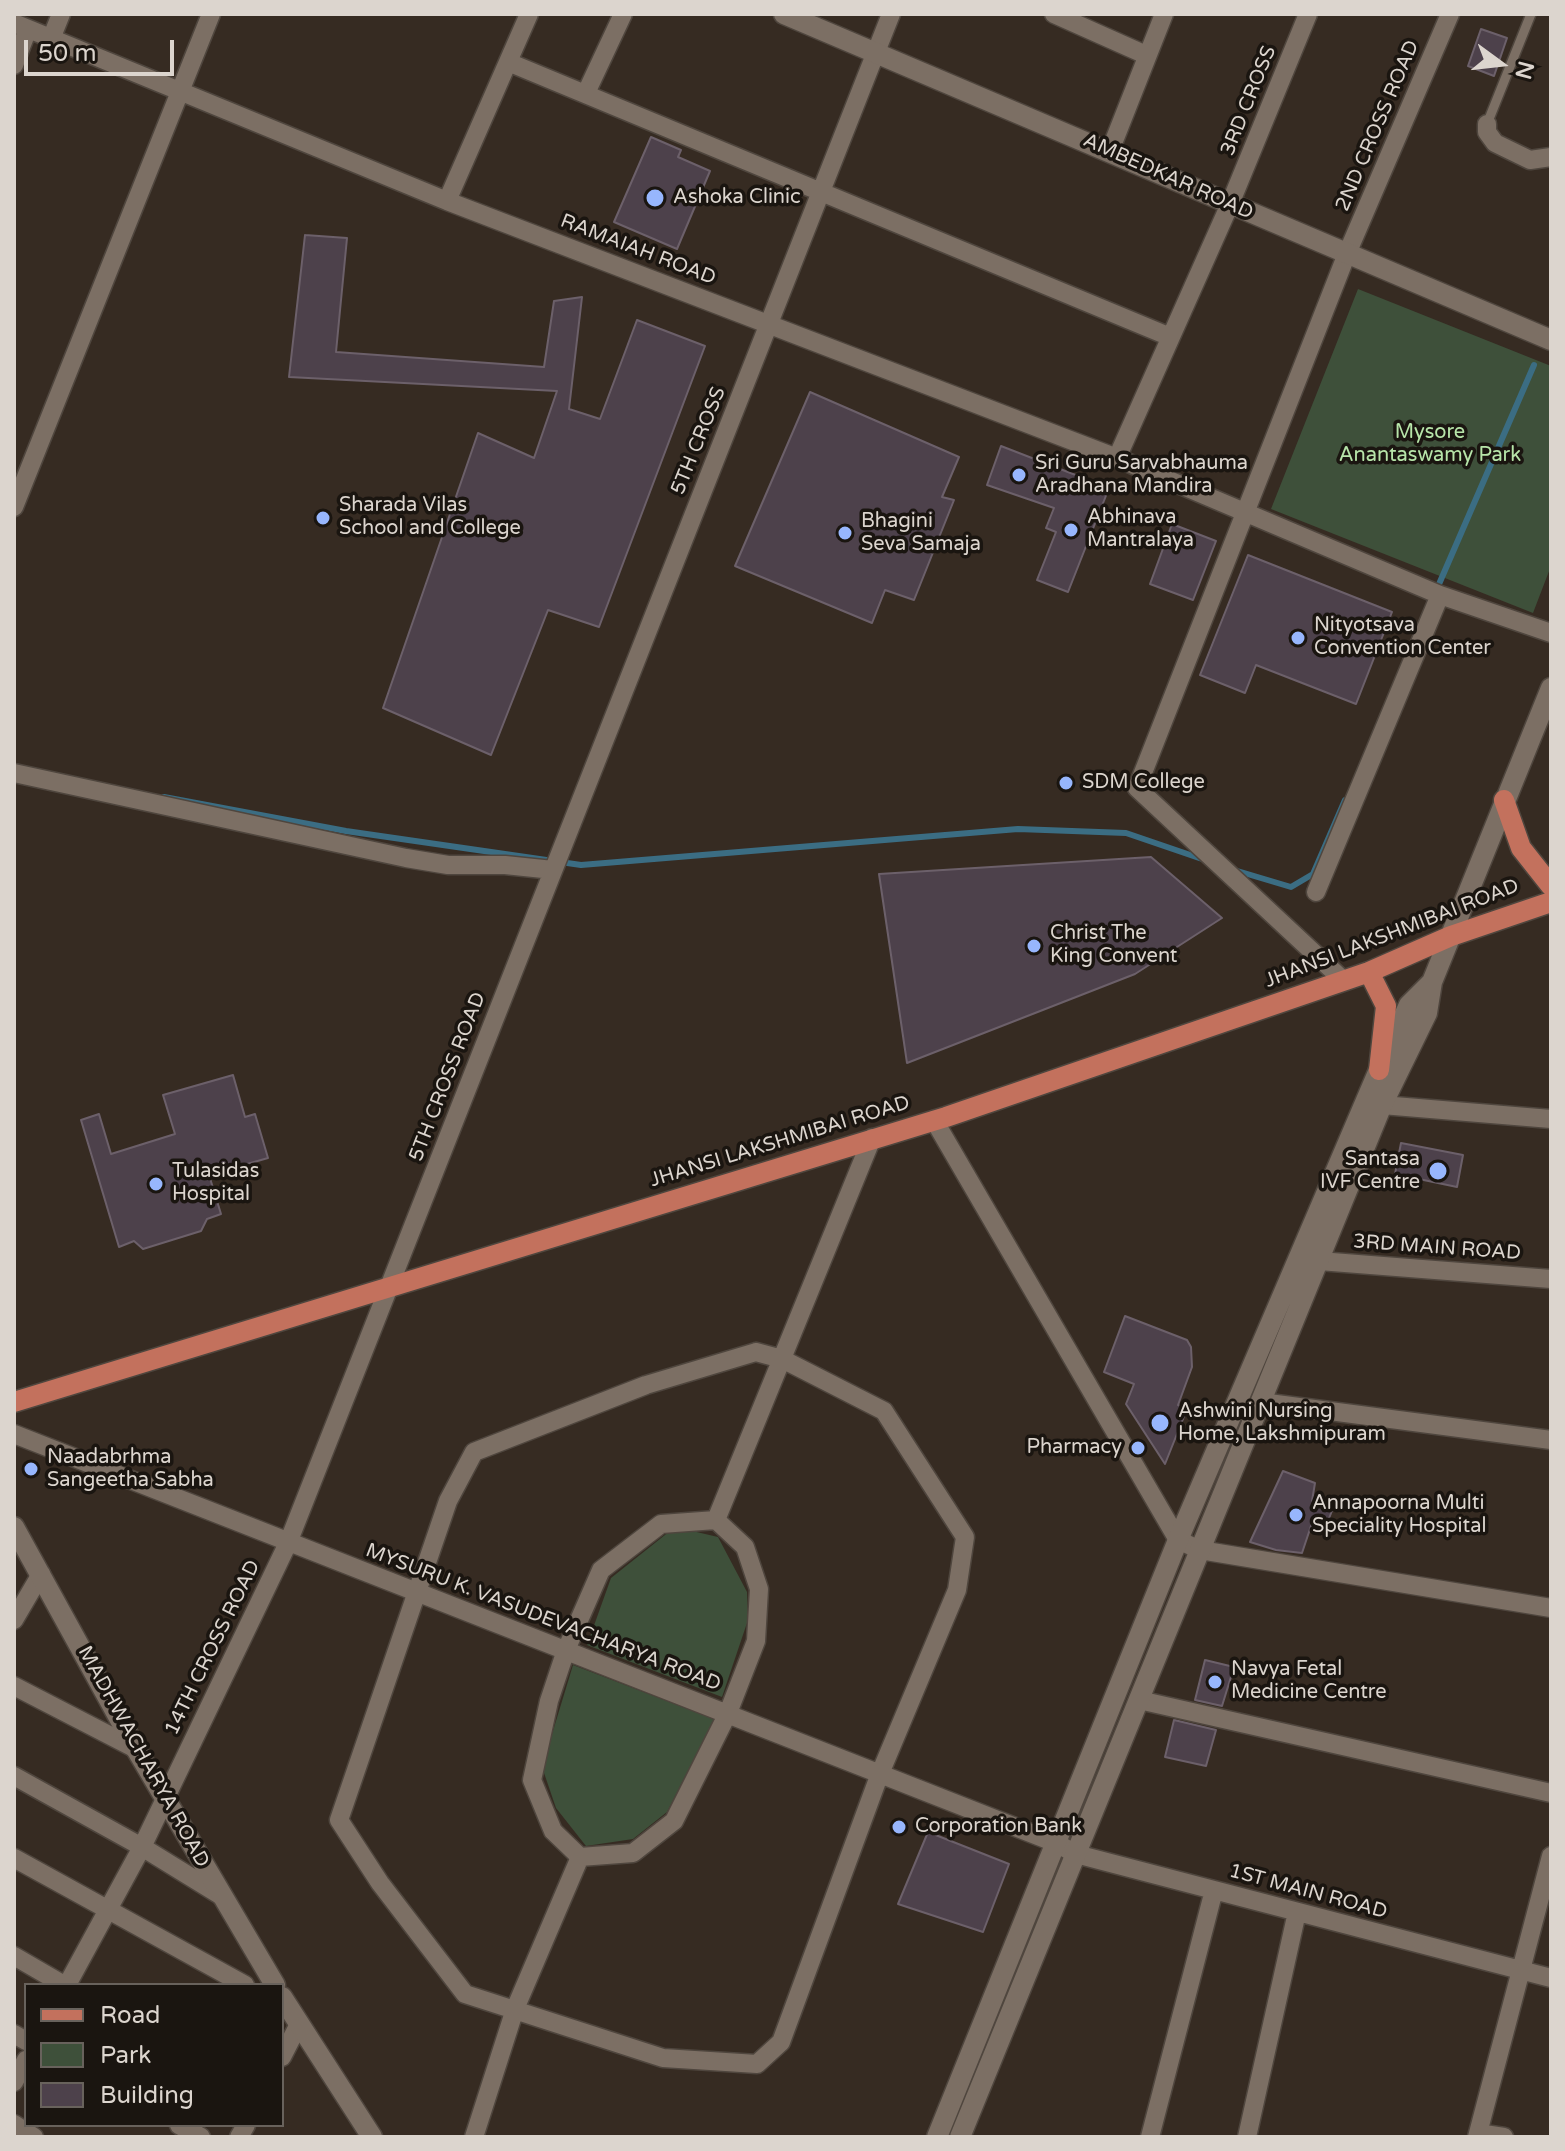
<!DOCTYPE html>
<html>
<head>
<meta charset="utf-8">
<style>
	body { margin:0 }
	#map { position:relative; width:1565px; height:2151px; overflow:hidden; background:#362b22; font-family:"Varela Round",sans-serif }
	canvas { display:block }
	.frame { position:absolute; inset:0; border:16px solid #dcd5ce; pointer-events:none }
	.legend { position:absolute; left:24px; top:1983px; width:260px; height:144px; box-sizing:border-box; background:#1a1510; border:2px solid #68625c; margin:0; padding:10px 14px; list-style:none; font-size:24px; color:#dcd5ce }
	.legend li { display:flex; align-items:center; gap:16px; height:40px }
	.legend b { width:40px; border:2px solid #68625c }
	.north { position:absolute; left:1461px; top:24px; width:80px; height:80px; -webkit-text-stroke:6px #1a1510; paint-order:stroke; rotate:105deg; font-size:22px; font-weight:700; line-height:32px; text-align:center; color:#dcd5ce }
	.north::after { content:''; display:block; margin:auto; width:28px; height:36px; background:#dcd5ce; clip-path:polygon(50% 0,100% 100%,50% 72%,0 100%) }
	.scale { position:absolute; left:24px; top:40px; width:150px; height:36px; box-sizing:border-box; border:4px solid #dcd5ce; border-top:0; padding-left:10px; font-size:24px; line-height:28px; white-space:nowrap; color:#dcd5ce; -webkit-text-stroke:6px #1a1510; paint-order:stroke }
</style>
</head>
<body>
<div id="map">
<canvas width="1565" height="2151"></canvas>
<div class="frame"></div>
<ul class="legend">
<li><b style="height:10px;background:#c3715d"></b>Road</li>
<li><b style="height:22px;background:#3e503a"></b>Park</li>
<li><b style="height:22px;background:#4d414b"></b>Building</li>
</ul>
<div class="north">N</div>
<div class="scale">50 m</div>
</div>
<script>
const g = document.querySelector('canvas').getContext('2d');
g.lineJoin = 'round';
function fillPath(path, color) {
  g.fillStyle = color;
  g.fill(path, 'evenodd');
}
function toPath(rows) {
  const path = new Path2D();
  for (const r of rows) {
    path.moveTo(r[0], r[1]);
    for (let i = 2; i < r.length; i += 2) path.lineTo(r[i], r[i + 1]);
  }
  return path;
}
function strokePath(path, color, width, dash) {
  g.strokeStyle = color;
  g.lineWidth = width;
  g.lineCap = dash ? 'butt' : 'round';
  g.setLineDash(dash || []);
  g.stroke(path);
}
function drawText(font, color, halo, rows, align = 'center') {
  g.font = font + ' "Varela Round",sans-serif';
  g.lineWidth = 7;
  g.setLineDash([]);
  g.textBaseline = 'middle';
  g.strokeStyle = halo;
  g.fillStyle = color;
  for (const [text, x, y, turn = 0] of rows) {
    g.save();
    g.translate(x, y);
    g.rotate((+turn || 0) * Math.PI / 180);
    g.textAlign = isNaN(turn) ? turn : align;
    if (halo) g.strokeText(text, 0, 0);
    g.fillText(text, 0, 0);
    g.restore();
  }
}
const green = toPath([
	[1358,289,1551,366,1551,566,1533,613,1271,509],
	[675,1527,718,1537,747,1592,748,1620,722,1697,587,1645,611,1578],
	[573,1665,714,1719,667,1812,633,1839,586,1846,556,1808,542,1767]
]);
const stream = toPath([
	[1436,591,1534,365],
	[164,797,346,831,581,865,1018,829,1126,833,1205,860],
	[1234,870,1291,887,1313,874,1345,800]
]);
const building = toPath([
	[1481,29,1507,38,1494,76,1468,66,1481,29],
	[651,137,681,150,678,157,710,171,677,249,614,222,651,137],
	[305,235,347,238,336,352,544,367,554,301,582,297,569,409,600,419,637,320,705,346,599,627,548,610,491,755,383,708,478,433,534,458,557,391,289,377,305,235],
	[810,392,959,457,942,497,954,500,914,600,885,590,872,623,735,566,810,392],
	[1001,446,1109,488,1068,592,1037,580,1056,532,1046,528,1054,508,987,485,1001,446],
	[1172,524,1216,541,1193,600,1150,584,1172,524],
	[1248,555,1392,612,1356,704,1256,665,1245,693,1200,675,1248,555],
	[1151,857,1222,918,1135,974,907,1063,879,874,1151,857],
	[233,1075,245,1117,255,1114,268,1158,209,1175,221,1214,207,1219,201,1231,143,1249,134,1241,119,1247,81,1120,99,1114,111,1154,175,1134,163,1095,233,1075],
	[1401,1143,1463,1155,1457,1187,1395,1174,1401,1143],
	[1125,1316,1187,1340,1191,1347,1192,1367,1178,1405,1187,1409,1165,1464,1126,1404,1134,1384,1104,1372,1125,1316],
	[1283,1471,1315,1483,1312,1501,1333,1508,1325,1529,1312,1523,1302,1553,1276,1550,1250,1542,1283,1471],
	[1205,1660,1234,1667,1222,1706,1195,1700,1205,1660],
	[1174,1720,1216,1730,1206,1766,1165,1757,1174,1720],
	[928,1832,1009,1864,983,1932,898,1904,928,1832]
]);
const lane = toPath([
	[1487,124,1531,14]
]);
const street = toPath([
	[1054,14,1146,55],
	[14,23,447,201,1117,458,1440,595,1551,633],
	[51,39,61,14],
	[508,62,1168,336],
	[14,65,28,29],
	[586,93,623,14],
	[1487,124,1487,132,1495,143,1530,160,1551,157],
	[1110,151,1164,14],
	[447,201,529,14],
	[1117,458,1230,204,1308,14],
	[14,507,211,14],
	[14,773,406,858,448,865,505,865,553,870],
	[1316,892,1440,595],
	[1344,981,1137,788,1346,256,1450,14],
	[1382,1105,1551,1119],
	[934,1120,1178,1540,1200,1550,1551,1608],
	[1319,1261,1551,1279],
	[756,1352,782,1359,884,1411,965,1537,957,1590,879,1776,781,2042,757,2064,663,2058,465,1994,380,1883,339,1820,448,1501,474,1452,646,1385,756,1352],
	[1261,1402,1551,1440],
	[14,1434,1056,1843,1076,1854,1551,1978],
	[716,1520,745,1547,759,1589,756,1641,728,1713,674,1821,633,1853,580,1857,553,1831,532,1780,549,1701,566,1650,601,1570,661,1524,716,1520],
	[716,1520,872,1138],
	[14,1620,41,1574],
	[14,1686,136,1749],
	[1139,1700,1551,1793],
	[14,1776,142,1847,220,1895],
	[14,1858,245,1985],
	[14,1956,64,1985],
	[67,1985,142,1847,288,1543,891,14],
	[14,2034,26,2041],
	[282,2057,299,2024],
	[14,2082,26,2060],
	[14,2124,34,2137],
	[179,2125,201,2137],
	[1478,2133,1504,2137],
	[239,2137,246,2125],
	[474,2137,515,2009,580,1857],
	[1150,2137,1214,1890],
	[1247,2137,1297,1912],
	[1477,2137,1551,1856]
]);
const secondary = toPath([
	[784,14,1551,340],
	[14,1527,136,1749,275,1985],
	[282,1997,372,2137],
	[937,2137,1178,1540,1379,1070,1409,1005,1432,982],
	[960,2137,1382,1105,1427,1013,1432,982,1551,688]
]);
const primary = toPath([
	[1504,800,1521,848,1551,886],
	[1369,972,1386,1006,1379,1070],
	[14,1402,946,1117,1369,972,1451,936,1551,902]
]);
const markers = [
	[655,198,10,"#97b6fd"],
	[1019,475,8,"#97b6fd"],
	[323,518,8,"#97b6fd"],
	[1071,530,8,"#97b6fd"],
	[845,533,8,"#97b6fd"],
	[1298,638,8,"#97b6fd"],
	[1066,783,8,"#97b6fd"],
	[1034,946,8,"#97b6fd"],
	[1438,1171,10,"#97b6fd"],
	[156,1184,8,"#97b6fd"],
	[1160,1423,10,"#97b6fd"],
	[1138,1448,8,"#97b6fd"],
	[31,1469,8,"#97b6fd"],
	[1296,1515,8,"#97b6fd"],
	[1215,1682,8,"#97b6fd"],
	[899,1827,8,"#97b6fd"]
];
const streetNames = [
	["3RD CROSS",1249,101,-68],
	["2ND CROSS ROAD",1378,126,-67],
	["AMBEDKAR ROAD",1168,177,24],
	["RAMAIAH ROAD",638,250,21],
	["5TH CROSS",699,441,-68],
	["JHANSI LAKSHMIBAI ROAD",1392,934,-21],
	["5TH CROSS ROAD",448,1077,-69],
	["JHANSI LAKSHMIBAI ROAD",780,1142,-17],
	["3RD MAIN ROAD",1437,1248,4],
	["MYSURU K. VASUDEVACHARYA ROAD",543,1618,21],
	["14TH CROSS ROAD",213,1648,-64],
	["MADHWACHARYA ROAD",143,1757,61],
	["1ST MAIN ROAD",1308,1892,15]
];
const poiNames = [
	["Ashoka Clinic",673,198],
	["Sri Guru Sarvabhauma",1035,464],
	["Aradhana Mandira",1035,487],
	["Sharada Vilas",339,506],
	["School and College",339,529],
	["Abhinava",1087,518],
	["Mantralaya",1087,541],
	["Bhagini",861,522],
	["Seva Samaja",861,545],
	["Nityotsava",1314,626],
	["Convention Center",1314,649],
	["SDM College",1082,783],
	["Christ The",1050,934],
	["King Convent",1050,957],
	["Santasa",1420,1160,"right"],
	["IVF Centre",1420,1183,"right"],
	["Tulasidas",172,1172],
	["Hospital",172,1195],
	["Ashwini Nursing",1178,1412],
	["Home, Lakshmipuram",1178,1435],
	["Pharmacy",1122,1448,"right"],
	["Naadabrhma",47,1458],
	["Sangeetha Sabha",47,1481],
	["Annapoorna Multi",1312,1504],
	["Speciality Hospital",1312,1527],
	["Navya Fetal",1231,1670],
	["Medicine Centre",1231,1693],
	["Corporation Bank",915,1827]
];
const parkNames = [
	["Mysore",1430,433],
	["Anantaswamy Park",1430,456]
];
fillPath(green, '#3e503a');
strokePath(stream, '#3b6d83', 6);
fillPath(building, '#4d414b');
strokePath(building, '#6c606a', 2);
strokePath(lane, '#4f463e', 12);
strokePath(street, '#4f463e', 21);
strokePath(secondary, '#4f463e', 23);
strokePath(primary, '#4f463e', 23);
strokePath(lane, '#7c6f64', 9);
strokePath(street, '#7c6f64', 18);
strokePath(secondary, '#7c6f64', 20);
strokePath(primary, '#c3715d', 20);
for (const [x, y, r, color] of markers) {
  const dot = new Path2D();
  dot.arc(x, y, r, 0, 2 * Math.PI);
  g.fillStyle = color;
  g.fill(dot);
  strokePath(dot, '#1a1510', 3);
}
drawText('20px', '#dcd5ce', '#1a1510', streetNames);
drawText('20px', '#dcd5ce', '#1a1510', poiNames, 'left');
drawText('20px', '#b7e5a9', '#1a1510', parkNames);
</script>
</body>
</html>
